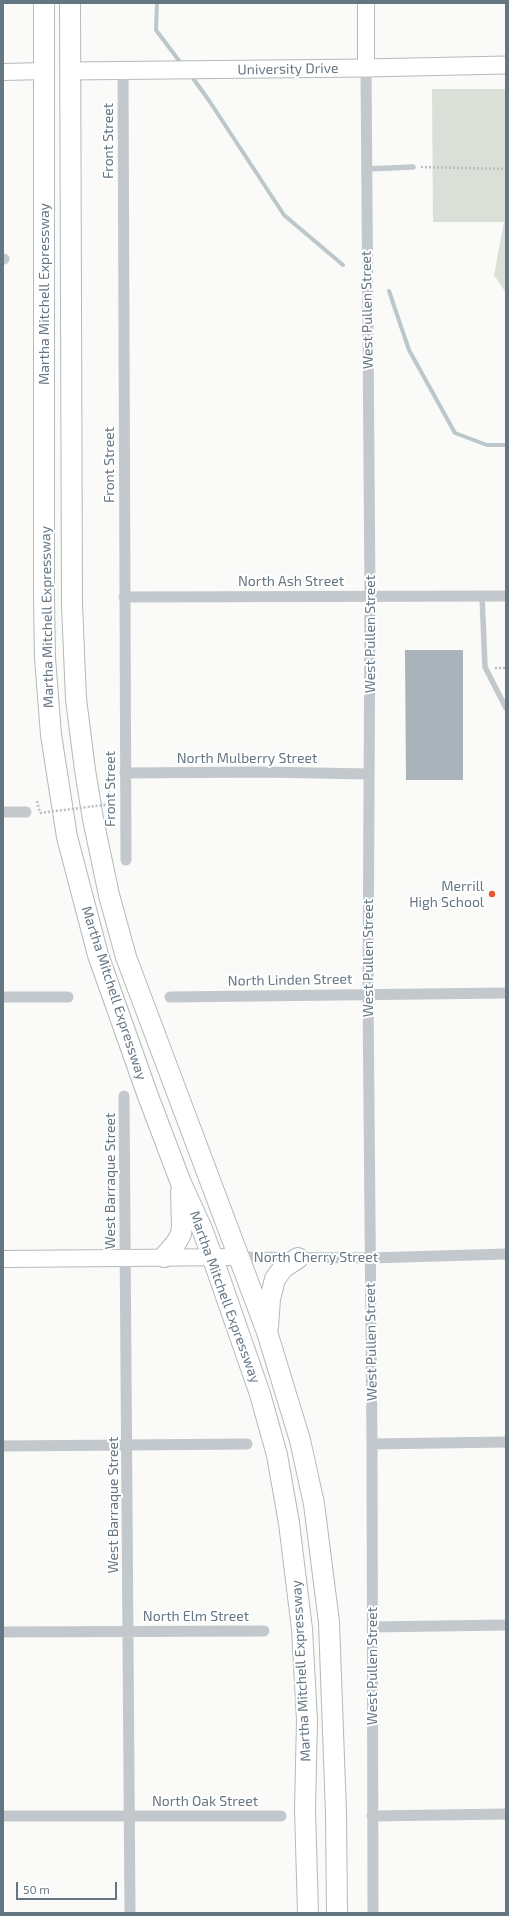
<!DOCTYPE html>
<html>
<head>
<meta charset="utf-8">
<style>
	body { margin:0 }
	#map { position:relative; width:509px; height:1916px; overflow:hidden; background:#fafaf8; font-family:"Exo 2",sans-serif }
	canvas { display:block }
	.frame { position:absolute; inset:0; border:4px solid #657683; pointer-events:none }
	.scale { position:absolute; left:16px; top:1882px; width:101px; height:18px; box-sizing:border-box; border:2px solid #657683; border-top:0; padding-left:5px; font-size:12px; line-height:14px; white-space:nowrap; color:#657683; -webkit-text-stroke:3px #fff; paint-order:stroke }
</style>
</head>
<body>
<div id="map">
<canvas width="509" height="1916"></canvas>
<div class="frame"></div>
<div class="scale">50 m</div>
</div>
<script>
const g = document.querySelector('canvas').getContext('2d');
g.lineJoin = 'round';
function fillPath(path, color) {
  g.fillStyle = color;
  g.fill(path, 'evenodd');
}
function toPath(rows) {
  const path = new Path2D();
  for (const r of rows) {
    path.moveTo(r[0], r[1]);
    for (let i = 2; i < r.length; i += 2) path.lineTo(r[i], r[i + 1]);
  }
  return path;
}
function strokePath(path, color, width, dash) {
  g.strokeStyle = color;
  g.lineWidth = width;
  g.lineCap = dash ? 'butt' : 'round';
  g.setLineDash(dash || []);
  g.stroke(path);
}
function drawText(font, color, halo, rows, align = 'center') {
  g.font = font + ' "Exo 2",sans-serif';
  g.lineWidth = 4;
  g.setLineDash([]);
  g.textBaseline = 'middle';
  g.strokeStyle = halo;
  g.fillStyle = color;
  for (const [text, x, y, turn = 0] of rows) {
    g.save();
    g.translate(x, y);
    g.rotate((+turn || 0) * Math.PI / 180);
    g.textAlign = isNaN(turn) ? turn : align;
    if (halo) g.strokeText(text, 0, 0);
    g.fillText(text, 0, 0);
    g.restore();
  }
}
const green = toPath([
	[432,89,506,89,506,293,494,275,504,222,433,222]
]);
const stream = toPath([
	[157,3,156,30,183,66],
	[190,74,210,102,284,215,343,265],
	[389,291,409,350,455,433,487,445,506,445]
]);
const building = toPath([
	[405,650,463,650,463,780,406,780]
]);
const path = toPath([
	[421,167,506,169],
	[495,668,506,668],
	[108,786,111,804],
	[37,801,40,813]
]);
const lane = toPath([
	[366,169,413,167],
	[482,596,485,667,506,708]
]);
const street = toPath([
	[366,68,370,596,368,994,372,1444,373,1913],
	[123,70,126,860],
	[3,259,4,259],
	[124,597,506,596],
	[125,773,262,772,369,774],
	[3,812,26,812],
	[3,997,68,997],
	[170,997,506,993],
	[124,1096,130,1913],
	[239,1257,370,1258,506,1254],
	[372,1444,506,1442],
	[3,1446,247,1444],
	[372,1627,506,1625],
	[3,1632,264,1631],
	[3,1816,281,1816],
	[372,1816,506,1814]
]);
const secondary = toPath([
	[366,3,366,68],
	[3,72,44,71],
	[3,1259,239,1257]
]);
const primary = toPath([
	[70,71,366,68,506,65]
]);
const highway = toPath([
	[44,3,44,597,45,658,51,735,67,837,98,955,148,1096,181,1183,202,1229,212,1256,260,1394,277,1455,289,1523,302,1629,307,1720,305,1809,308,1913],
	[70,3,72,605,76,699,85,770,93,819,109,895,126,957,267,1332,300,1440,314,1504,329,1622,336,1813,337,1913],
	[164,1257,176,1243,181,1234,182,1226,181,1191],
	[268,1327,270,1299,275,1279,283,1268,298,1258]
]);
const pathBridge = toPath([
	[40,813,111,804]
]);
const markers = [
	[492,894,4,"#e4572e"]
];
const streetNames = [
	["University Drive",288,69,-1],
	["Front Street",108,141,-90],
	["Martha Mitchell Expressway",44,294,-90],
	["West Pullen Street",367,310,-91],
	["Front Street",109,465,-90],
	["North Ash Street",291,581],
	["Martha Mitchell Expressway",47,617,-91],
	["West Pullen Street",370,634,-90],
	["North Mulberry Street",247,758],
	["Front Street",110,789,-90],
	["West Pullen Street",368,958,-90],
	["North Linden Street",290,980,-1],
	["Martha Mitchell Expressway",114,993,72],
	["West Barraque Street",110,1181,-90],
	["North Cherry Street",316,1257],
	["Martha Mitchell Expressway",225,1297,70],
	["West Pullen Street",371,1342,-91],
	["West Barraque Street",113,1505,-90],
	["North Elm Street",196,1616],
	["West Pullen Street",372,1666,-90],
	["Martha Mitchell Expressway",301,1671,-93],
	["North Oak Street",205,1801]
];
const poiNames = [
	["Merrill",484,886],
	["High School",484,902]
];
fillPath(green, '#dadfd7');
strokePath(stream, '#bbc7cb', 4);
fillPath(building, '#aab3b9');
strokePath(secondary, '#b3babf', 18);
strokePath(primary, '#b5babe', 19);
strokePath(highway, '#b4b9bd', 22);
strokePath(path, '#bbbfc2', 2.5, [2, 2]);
strokePath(lane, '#c3c8cc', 5.5);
strokePath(street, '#c3c8cc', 11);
strokePath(secondary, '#fff', 16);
strokePath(primary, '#fff', 17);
strokePath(highway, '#fff', 20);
strokePath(pathBridge, '#bbbfc2', 2.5, [2, 2]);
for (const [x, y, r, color] of markers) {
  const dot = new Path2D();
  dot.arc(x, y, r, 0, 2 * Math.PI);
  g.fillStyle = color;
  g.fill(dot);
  strokePath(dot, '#fff', 1.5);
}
drawText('14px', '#657683', '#fff', streetNames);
drawText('14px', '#657683', '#fff', poiNames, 'right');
</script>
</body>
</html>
